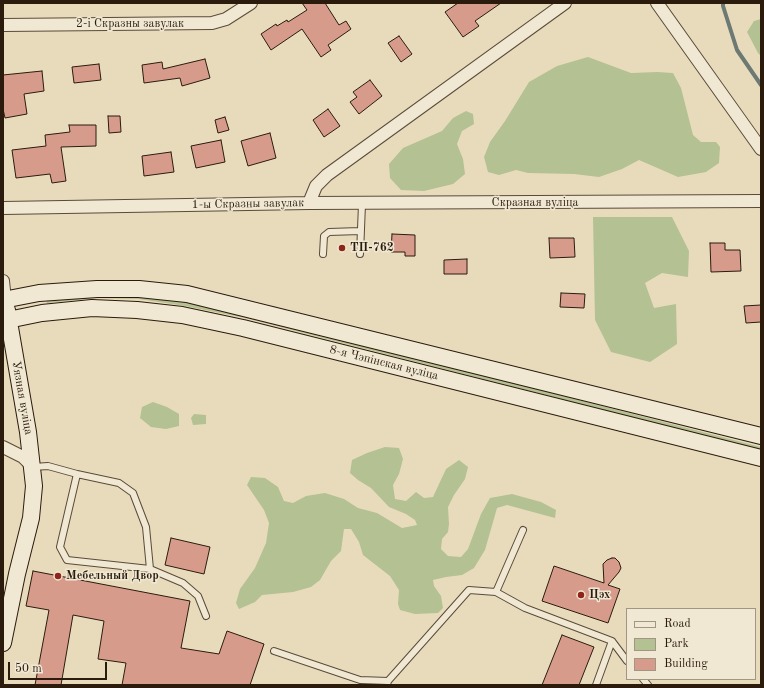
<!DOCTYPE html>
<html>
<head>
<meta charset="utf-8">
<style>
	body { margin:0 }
	#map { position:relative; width:764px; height:688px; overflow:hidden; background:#e8dbbc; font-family:"Old Standard TT",serif }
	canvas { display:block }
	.frame { position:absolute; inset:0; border:4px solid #2b1b0d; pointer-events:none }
	.legend { position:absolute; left:626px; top:608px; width:130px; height:72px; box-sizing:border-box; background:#f0e8d3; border:1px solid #a19684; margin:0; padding:5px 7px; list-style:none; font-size:12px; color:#2b1b0d }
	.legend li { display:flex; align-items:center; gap:8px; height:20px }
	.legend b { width:20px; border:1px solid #a19684 }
	.scale { position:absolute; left:8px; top:662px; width:99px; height:18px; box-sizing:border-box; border:2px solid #2b1b0d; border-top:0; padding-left:5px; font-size:12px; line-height:14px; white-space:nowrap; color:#2b1b0d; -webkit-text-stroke:3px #f0e8d3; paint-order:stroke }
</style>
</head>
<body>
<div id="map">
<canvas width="764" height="688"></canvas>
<div class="frame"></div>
<ul class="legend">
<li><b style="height:5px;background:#f0e8d3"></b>Road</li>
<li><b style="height:11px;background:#b4c192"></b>Park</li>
<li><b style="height:11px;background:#d79b8c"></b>Building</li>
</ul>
<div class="scale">50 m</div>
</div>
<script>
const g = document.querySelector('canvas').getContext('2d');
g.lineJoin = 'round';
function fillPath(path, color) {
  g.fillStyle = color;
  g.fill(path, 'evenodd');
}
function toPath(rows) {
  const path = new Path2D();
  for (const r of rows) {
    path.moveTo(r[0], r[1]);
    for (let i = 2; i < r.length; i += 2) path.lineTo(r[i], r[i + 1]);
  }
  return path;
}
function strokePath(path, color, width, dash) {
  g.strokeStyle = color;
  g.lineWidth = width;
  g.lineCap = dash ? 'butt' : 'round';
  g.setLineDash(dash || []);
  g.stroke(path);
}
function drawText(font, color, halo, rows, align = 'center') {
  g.font = font + ' "Old Standard TT",serif';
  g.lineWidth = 3;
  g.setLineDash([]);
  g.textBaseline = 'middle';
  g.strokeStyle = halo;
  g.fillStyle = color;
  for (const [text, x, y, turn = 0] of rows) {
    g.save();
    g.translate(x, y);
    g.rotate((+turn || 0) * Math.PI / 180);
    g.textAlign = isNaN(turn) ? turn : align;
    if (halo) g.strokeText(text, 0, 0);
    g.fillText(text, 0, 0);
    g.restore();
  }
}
const green = toPath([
	[761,19,761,56,758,53,747,32,754,21],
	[588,57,631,73,657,72,673,73,681,88,693,135,701,142,716,142,720,147,719,163,706,172,678,177,639,160,622,169,599,177,574,174,528,173,516,170,499,175,488,172,484,157,490,142,505,121,529,82,557,66],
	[466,111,473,114,474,124,462,131,457,144,463,159,465,174,453,184,424,191,401,190,390,178,389,164,403,148,442,131,453,118],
	[593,217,672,217,689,251,688,277,662,273,645,283,654,308,676,304,677,344,650,362,611,352,595,320],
	[97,294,185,301,245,314,761,447,761,450,245,318,185,306,139,299,97,298,47,303,46,298],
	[153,402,167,407,179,414,179,426,166,429,151,427,140,418,142,407],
	[194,414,206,415,206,424,193,425,191,418],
	[385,447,399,448,403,459,399,474,393,485,395,499,406,501,416,492,424,498,433,497,446,469,459,460,468,467,465,479,454,495,448,507,449,524,448,532,442,539,441,549,448,556,461,557,468,549,481,514,490,498,512,494,541,502,556,510,555,518,507,505,497,508,485,550,474,568,462,575,446,577,433,580,434,586,441,596,443,608,438,613,415,614,400,610,398,604,399,590,390,576,363,555,359,542,351,529,344,529,341,551,331,561,320,580,311,587,293,592,262,595,255,602,239,609,236,603,240,589,255,568,266,543,269,523,264,510,247,485,251,477,265,478,278,487,284,501,293,503,306,496,325,493,344,499,358,508,377,513,402,528,417,525,415,520,406,514,389,507,371,488,358,480,350,473,352,460,367,453]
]);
const stream = toPath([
	[723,3,723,6,737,50,761,85]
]);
const building = toPath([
	[302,3,325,3,339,25,346,21,351,29,328,45,331,50,321,57,302,29,271,50,261,34,276,24,277,26,287,20,288,22,307,10,302,3],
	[458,3,501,3,475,21,479,26,463,37,445,12,458,3],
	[399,36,412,54,401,62,388,43,399,36],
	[205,59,210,78,182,86,180,78,144,83,142,65,162,62,163,69,205,59],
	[99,64,101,80,74,83,72,67,99,64],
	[42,71,44,91,24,94,27,114,5,118,3,109,3,75,42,71],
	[370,80,382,96,359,114,350,102,357,97,353,92,370,80],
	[328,109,340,126,324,137,313,120,328,109],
	[108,116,120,116,121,132,109,133,108,116],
	[225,117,229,130,218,133,215,120,225,117],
	[69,125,96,125,96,146,61,147,66,181,52,183,50,174,16,178,12,150,46,146,45,135,70,132,69,125],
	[270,133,276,158,248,166,241,141,270,133],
	[221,140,225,162,196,168,191,146,221,140],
	[171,152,174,172,144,176,142,156,171,152],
	[392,234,415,235,415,256,405,256,405,252,391,252,392,234],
	[549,238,574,238,575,257,550,258,549,238],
	[710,243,725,243,725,250,740,250,741,271,711,272,710,243],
	[467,259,467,274,444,274,444,260,467,259],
	[561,293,585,294,584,308,560,307,561,293],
	[761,305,761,322,746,323,744,306,761,305],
	[171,538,210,547,204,574,165,565,171,538],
	[612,558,615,558,619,562,621,568,619,572,608,585,620,589,608,623,542,601,554,566,604,583,603,564,607,560,612,558],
	[33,571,190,601,181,648,219,654,227,631,264,644,250,685,122,685,126,663,98,659,104,621,73,615,61,685,35,685,49,610,26,606,33,571],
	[562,635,594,647,579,685,542,685,562,635]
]);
const lane = toPath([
	[323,254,324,236,329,232,360,231],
	[360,254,362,204],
	[33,467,48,466,77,474,60,547,67,560,150,569],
	[77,474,119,483,133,493,146,527,150,569,183,583,198,596,206,616],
	[496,592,525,608,612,641,627,661],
	[274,651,360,680,388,681],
	[643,679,648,685],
	[387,685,388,681,469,590,496,592,523,530],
	[596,685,612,641]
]);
const street = toPath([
	[657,3,761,149],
	[3,25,212,23,226,19,251,3],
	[309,203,761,201],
	[3,208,309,203,316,186,327,175,565,3],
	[3,281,5,300],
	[3,447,23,457,33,467]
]);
const secondary = toPath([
	[3,300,39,293,97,289,139,289,187,294,761,436],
	[3,321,42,313,92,308,137,310,182,315,243,328,761,458],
	[3,643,17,574,31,518,34,486,28,432,7,310]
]);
const markers = [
	[342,248,4,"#8f2418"],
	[58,576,4,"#8f2418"],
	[581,595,4,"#8f2418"]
];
const streetNames = [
	["2-і Скразны завулак",130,24],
	["Скразная вуліца",535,203],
	["1-ы Скразны завулак",248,204,-1],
	["8-я Чэпінская вуліца",384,363,14],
	["Уязная вуліца",22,398,80]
];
const poiNames = [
	["ТП-762",350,248],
	["Мебельный Двор",66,576],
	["Цэх",589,595]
];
fillPath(green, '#b4c192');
strokePath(stream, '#6c7a73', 4);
fillPath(building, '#d79b8c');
strokePath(building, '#2b1b0d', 1);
strokePath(lane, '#5a4b39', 8);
strokePath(street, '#5a4b39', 14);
strokePath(secondary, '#2b1b0d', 18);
strokePath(lane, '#f0e8d3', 6);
strokePath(street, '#f0e8d3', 12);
strokePath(secondary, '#f0e8d3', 16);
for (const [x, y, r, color] of markers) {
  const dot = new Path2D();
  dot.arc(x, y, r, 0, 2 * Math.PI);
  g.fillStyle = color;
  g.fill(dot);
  strokePath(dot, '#f0e8d3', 1.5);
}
drawText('12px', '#2b1b0d', '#f0e8d3', streetNames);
drawText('bold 12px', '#2b1b0d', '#f0e8d3', poiNames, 'left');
</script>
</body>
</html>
